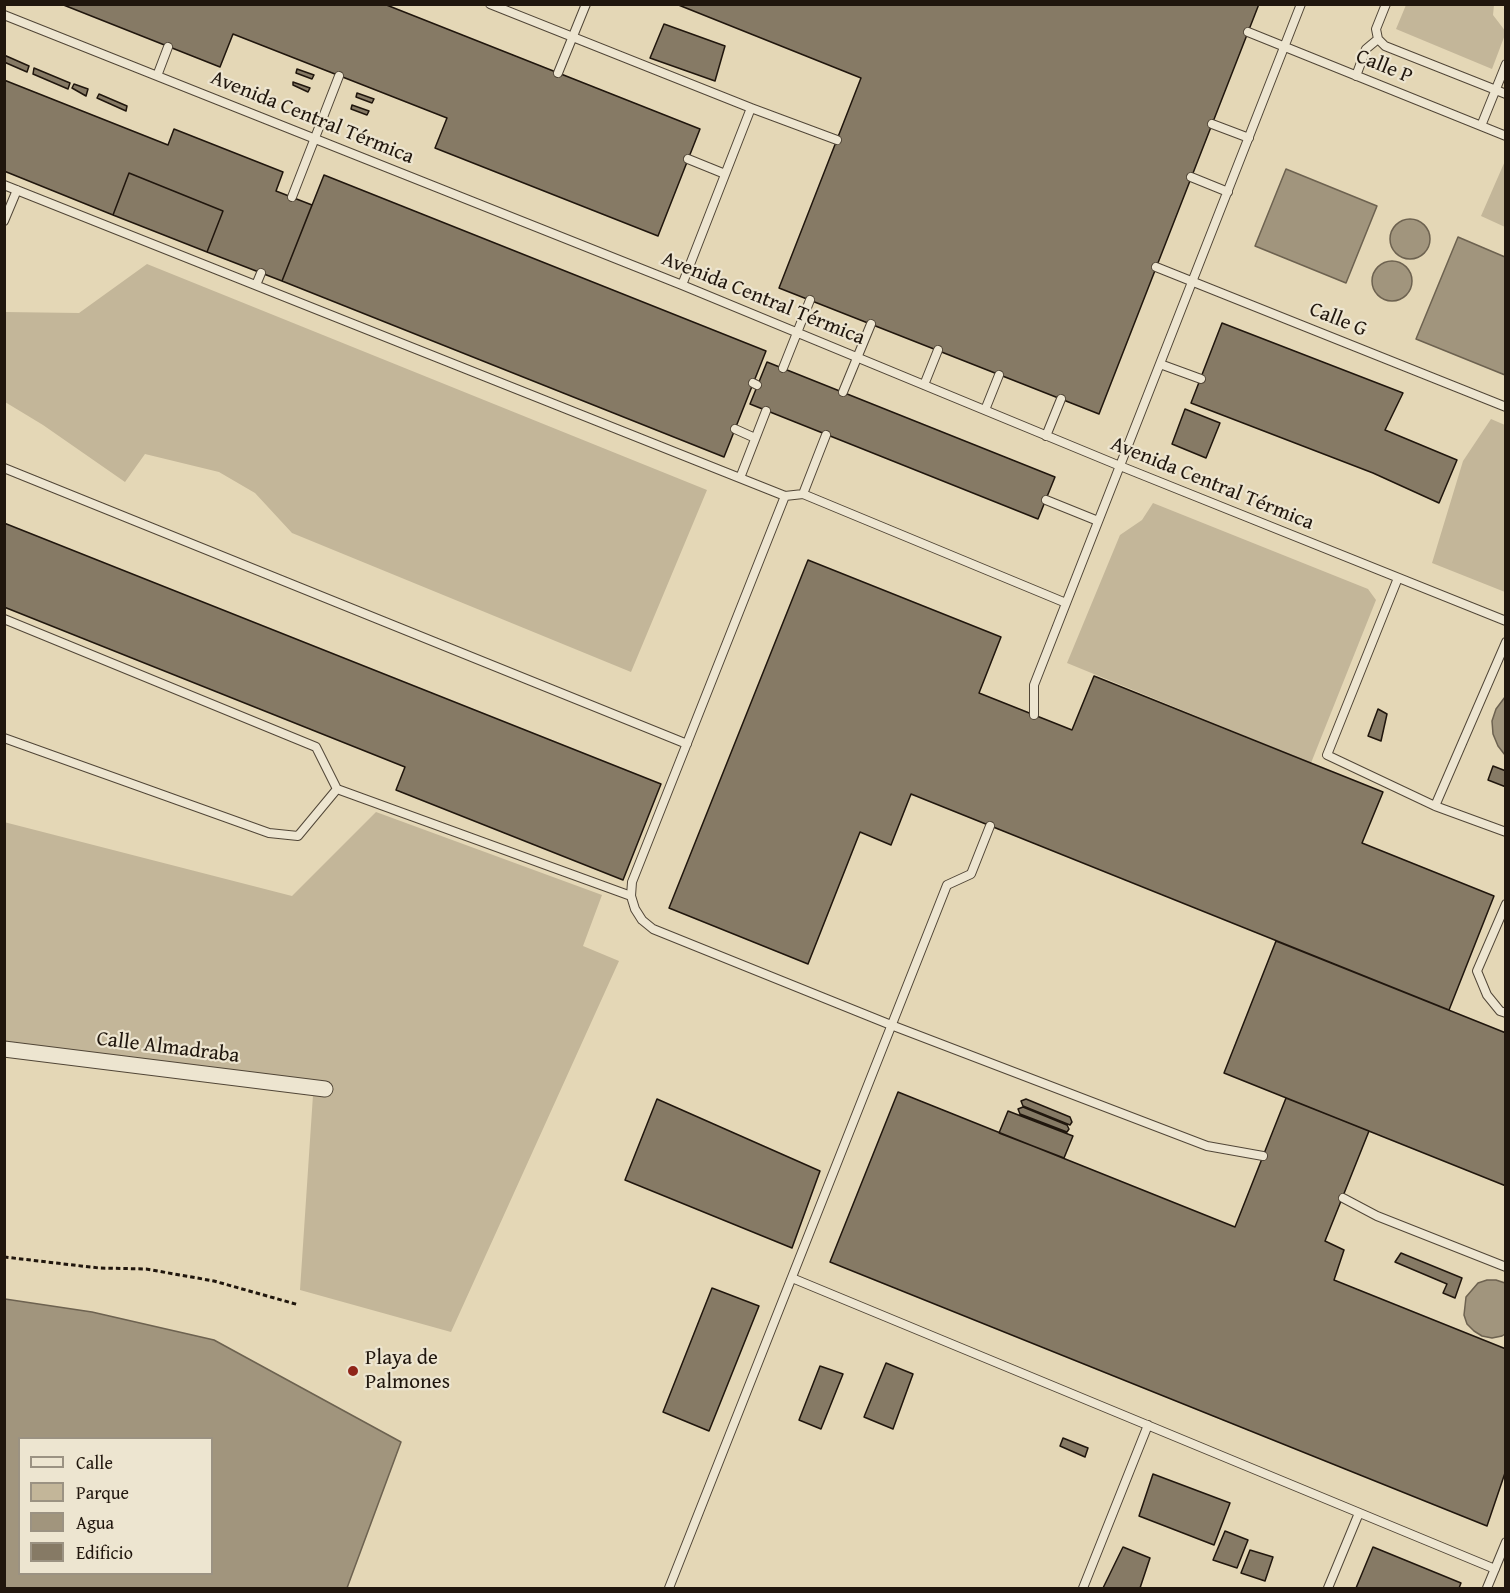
<!DOCTYPE html>
<html>
<head>
<meta charset="utf-8">
<style>
	body { margin:0 }
	#map { position:relative; width:1510px; height:1593px; overflow:hidden; background:#e4d7b6; font-family:"Gentium Book Plus",serif }
	canvas { display:block }
	.frame { position:absolute; inset:0; border:6px solid #20160d; pointer-events:none }
	.legend { position:absolute; left:18px; top:1437px; width:195px; height:138px; box-sizing:border-box; background:#ede5d0; border:2px solid #9b9282; margin:0; padding:8px 10px; list-style:none; font-size:18px; color:#20160d }
	.legend li { display:flex; align-items:center; gap:12px; height:30px }
	.legend b { width:30px; border:2px solid #9b9282 }
</style>
</head>
<body>
<div id="map">
<canvas width="1510" height="1593"></canvas>
<div class="frame"></div>
<ul class="legend">
<li><b style="height:8px;background:#ede5d0"></b>Calle</li>
<li><b style="height:16px;background:#c3b699"></b>Parque</li>
<li><b style="height:16px;background:#a1957d"></b>Agua</li>
<li><b style="height:16px;background:#867a65"></b>Edificio</li>
</ul>
</div>
<script>
const g = document.querySelector('canvas').getContext('2d');
g.lineJoin = 'round';
function fillPath(path, color) {
  g.fillStyle = color;
  g.fill(path, 'evenodd');
}
function toPath(rows) {
  const path = new Path2D();
  for (const r of rows) {
    if (r.length === 3) {
      path.moveTo(r[0] + r[2], r[1]);
      path.arc(r[0], r[1], r[2], 0, 2 * Math.PI);
      continue;
    }
    path.moveTo(r[0], r[1]);
    for (let i = 2; i < r.length; i += 2) path.lineTo(r[i], r[i + 1]);
  }
  return path;
}
function strokePath(path, color, width, dash) {
  g.strokeStyle = color;
  g.lineWidth = width;
  g.lineCap = dash ? 'butt' : 'round';
  g.setLineDash(dash || []);
  g.stroke(path);
}
function drawText(font, color, halo, rows, align = 'center') {
  g.font = font + ' "Gentium Book Plus",serif';
  g.lineWidth = 4.5;
  g.setLineDash([]);
  g.textBaseline = 'middle';
  g.strokeStyle = halo;
  g.fillStyle = color;
  for (const [text, x, y, turn = 0] of rows) {
    g.save();
    g.translate(x, y);
    g.rotate((+turn || 0) * Math.PI / 180);
    g.textAlign = isNaN(turn) ? turn : align;
    if (halo) g.strokeText(text, 0, 0);
    g.fillText(text, 0, 0);
    g.restore();
  }
}
const green = toPath([
	[1494,5,1493,15,1506,32,1492,69,1396,29,1406,5],
	[1505,161,1506,161,1505,227,1481,216],
	[147,264,707,490,631,672,292,533,255,493,219,472,145,454,125,482,43,425,5,402,5,312,79,313],
	[1491,419,1505,425,1505,592,1432,563,1463,461],
	[1153,503,1368,589,1376,600,1311,763,1067,663,1120,535,1142,520],
	[376,812,602,895,583,946,619,961,451,1332,300,1290,313,1095,5,1049,4,822,292,896]
]);
const water = toPath([
	[1286,169,1377,206,1346,283,1255,246,1286,169],
	[1410,239,20],
	[1458,237,1505,257,1505,375,1416,339,1458,237],
	[1392,281,20],
	[1505,697,1505,755,1498,746,1493,734,1492,721,1496,709,1505,697],
	[1487,1280,1496,1280,1505,1283,1505,1334,1502,1336,1492,1338,1482,1336,1474,1331,1467,1324,1464,1315,1466,1297,1478,1283,1487,1280],
	[5,1299,92,1312,214,1340,401,1442,347,1588,5,1588,5,1299],
	[212,1438,212,1574,20,1574,20,1438,212,1438]
]);
const building = toPath([
	[61,4,384,4,700,129,658,236,435,148,447,118,233,34,220,67,61,4],
	[676,4,1259,4,1099,414,779,288,861,78,676,4],
	[664,24,725,46,715,81,650,58,664,24],
	[4,55,29,66,27,72,4,62,4,55],
	[34,68,70,83,68,89,33,74,34,68],
	[297,69,314,75,312,79,296,73,297,69],
	[4,80,168,145,174,129,283,172,276,191,312,205,282,281,207,252,223,211,129,173,113,215,4,171,4,80],
	[293,82,310,88,308,92,293,85,293,82],
	[74,84,88,89,86,96,72,88,74,84],
	[357,93,374,99,372,103,356,97,357,93],
	[99,94,127,106,126,111,97,98,99,94],
	[352,105,369,111,367,115,351,109,352,105],
	[129,173,223,211,207,252,113,215,129,173],
	[324,175,766,351,724,457,282,281,324,175],
	[1222,323,1403,393,1385,430,1457,460,1439,503,1373,473,1191,403,1222,323],
	[767,362,1055,477,1038,519,750,404,767,362],
	[1185,409,1220,423,1206,458,1172,444,1185,409],
	[4,523,661,784,623,880,396,790,405,767,4,607,4,523],
	[808,560,1001,637,979,693,1072,730,1094,676,1383,792,1362,843,1494,896,1449,1010,911,794,891,845,860,832,808,964,669,908,808,560],
	[1378,709,1387,714,1381,741,1368,736,1378,709],
	[1493,766,1506,771,1506,787,1488,780,1493,766],
	[1276,941,1506,1033,1506,1186,1224,1073,1276,941],
	[898,1092,1235,1227,1286,1098,1369,1131,1325,1241,1344,1250,1334,1280,1506,1349,1506,1470,1487,1526,830,1262,898,1092],
	[657,1099,820,1171,792,1248,625,1180,657,1099],
	[1026,1099,1070,1117,1072,1122,1070,1125,1023,1106,1021,1101,1026,1099],
	[1023,1107,1067,1125,1069,1129,1067,1132,1020,1114,1018,1109,1023,1107],
	[1008,1111,1073,1136,1064,1158,999,1133,1008,1111],
	[1401,1253,1462,1278,1455,1298,1443,1293,1447,1284,1395,1262,1401,1253],
	[712,1288,759,1306,709,1431,663,1412,712,1288],
	[886,1363,913,1374,893,1429,864,1417,886,1363],
	[820,1366,843,1374,821,1429,799,1420,820,1366],
	[1063,1438,1088,1448,1085,1457,1060,1446,1063,1438],
	[1153,1474,1230,1503,1214,1545,1139,1516,1153,1474],
	[1225,1531,1248,1540,1237,1568,1213,1560,1225,1531],
	[1123,1547,1150,1558,1140,1588,1103,1588,1123,1547],
	[1373,1547,1461,1583,1459,1588,1356,1588,1373,1547],
	[1250,1550,1273,1557,1265,1581,1241,1573,1250,1550]
]);
const path = toPath([
	[4,1257,99,1268,146,1269,214,1281,299,1305]
]);
const service = toPath([
	[490,4,751,108,682,285],
	[1386,4,1376,29,1378,39,1385,46,1506,94],
	[4,15,682,285,1120,466,1506,621],
	[1248,32,1506,136],
	[558,73,586,4],
	[157,76,168,47],
	[1356,76,1366,49,1378,39],
	[751,108,837,140],
	[1212,124,1249,138],
	[1481,126,1506,64],
	[688,159,725,174],
	[1191,177,1228,192],
	[4,185,785,496,803,494,1066,603],
	[292,197,339,76],
	[4,221,17,190],
	[1156,267,1506,407],
	[256,285,261,273],
	[1160,364,1201,379],
	[783,368,810,300],
	[753,383,757,385],
	[924,385,938,350],
	[843,392,871,324],
	[985,410,999,375],
	[735,429,755,438],
	[1046,436,1061,399],
	[4,468,687,744],
	[740,478,766,411],
	[803,494,826,435],
	[785,496,632,882,631,896,635,909,642,920,653,929,891,1025,1207,1146,1263,1156],
	[1046,500,1098,521],
	[1398,578,1327,755,1435,806,1506,642],
	[4,619,316,747,337,789,298,836,269,833,4,738],
	[1034,715,1034,685,1301,4],
	[337,789,631,896],
	[1435,806,1506,832],
	[1506,904,1477,971,1487,995,1500,1011,1506,1013],
	[1343,1198,1377,1216,1506,1267],
	[792,1278,1495,1569],
	[669,1588,947,885,971,874,990,826],
	[1083,1588,1148,1425],
	[1328,1588,1359,1513],
	[1487,1588,1506,1542]
]);
const minor = toPath([
	[4,1049,325,1089]
]);
const markers = [
	[353,1371,6,"#8f2418"]
];
const streetNames = [
	["Calle P",1384,67,22],
	["Avenida Central Térmica",312,118,22],
	["Avenida Central Térmica",763,299,22],
	["Calle G",1338,320,22],
	["Avenida Central Térmica",1212,484,22],
	["Calle Almadraba",168,1048,7]
];
const poiNames = [
	["Playa de",365,1359],
	["Palmones",365,1383]
];
fillPath(green, '#c3b699');
fillPath(water, '#a1957d');
strokePath(water, '#6d6250', 1.5);
fillPath(building, '#867a65');
strokePath(building, '#20160d', 1.5);
strokePath(service, '#514637', 10);
strokePath(minor, '#514637', 17);
strokePath(path, '#20160d', 3, [4.5, 3]);
strokePath(service, '#ede5d0', 8);
strokePath(minor, '#ede5d0', 15);
for (const [x, y, r, color] of markers) {
  const dot = new Path2D();
  dot.arc(x, y, r, 0, 2 * Math.PI);
  g.fillStyle = color;
  g.fill(dot);
  strokePath(dot, '#ede5d0', 2);
}
drawText('21px', '#20160d', '#ede5d0', streetNames);
drawText('21px', '#20160d', '#ede5d0', poiNames, 'left');
</script>
</body>
</html>
